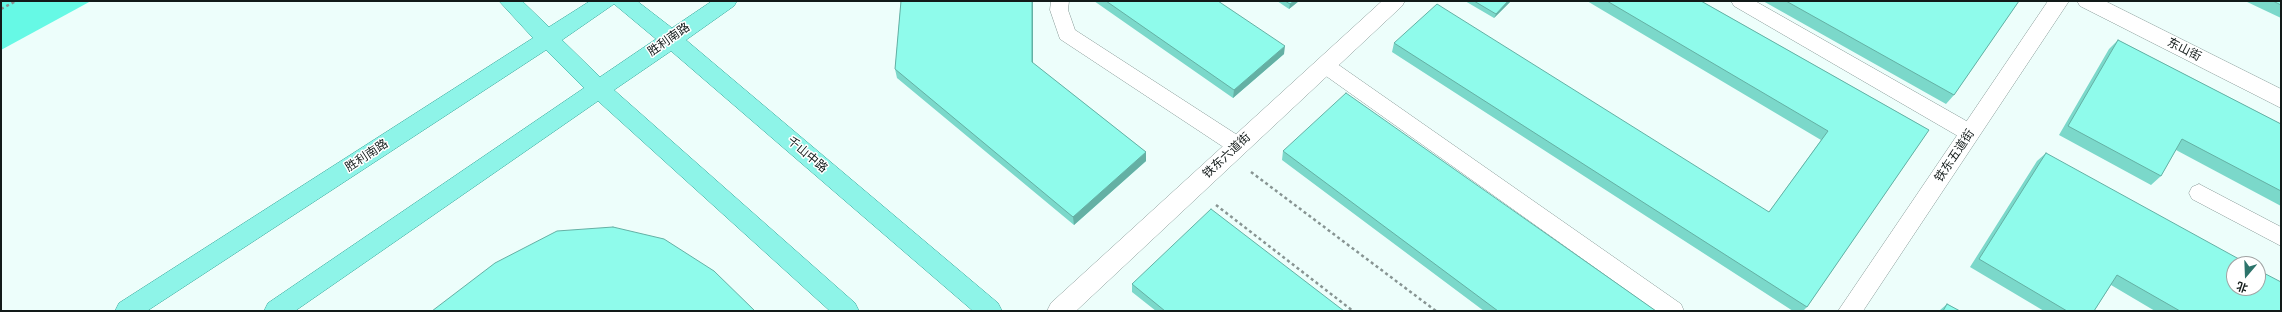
<!DOCTYPE html>
<html>
<head>
<meta charset="utf-8">
<style>
	body { margin:0 }
	#map { position:relative; width:2282px; height:312px; overflow:hidden; background:#edfefb; font-family:Signika,"Noto Sans SC",sans-serif }
	canvas { display:block }
	.frame { position:absolute; inset:0; border:2px solid #121a19; pointer-events:none }
	.north { position:absolute; left:2226px; top:256px; width:40px; height:40px; box-sizing:border-box; background:#fff; border:1px solid #a0a3a3; border-radius:50%; rotate:199deg; font-size:11px; font-weight:700; line-height:16px; text-align:center; color:#121a19 }
	.north::after { content:''; display:block; margin:auto; width:14px; height:18px; background:#2d746b; clip-path:polygon(50% 0,100% 100%,50% 72%,0 100%) }
</style>
</head>
<body>
<div id="map">
<canvas width="2282" height="312"></canvas>
<div class="frame"></div>
<div class="north">北</div>
</div>
<script>
const g = document.querySelector('canvas').getContext('2d');
g.lineJoin = 'round';
function fillPath(path, color) {
  g.fillStyle = color;
  g.fill(path, 'evenodd');
}
function toPath(rows) {
  const path = new Path2D();
  for (const r of rows) {
    path.moveTo(r[0], r[1]);
    for (let i = 2; i < r.length; i += 2) path.lineTo(r[i], r[i + 1]);
  }
  return path;
}
function strokePath(path, color, width, dash) {
  g.strokeStyle = color;
  g.lineWidth = width;
  g.lineCap = dash ? 'butt' : 'round';
  g.setLineDash(dash || []);
  g.stroke(path);
}
function drawText(font, color, halo, rows, align = 'center') {
  g.font = font + ' Signika,"Noto Sans SC",sans-serif';
  g.lineWidth = 3;
  g.setLineDash([]);
  g.textBaseline = 'middle';
  g.strokeStyle = halo;
  g.fillStyle = color;
  for (const [text, x, y, turn = 0] of rows) {
    g.save();
    g.translate(x, y);
    g.rotate((+turn || 0) * Math.PI / 180);
    g.textAlign = isNaN(turn) ? turn : align;
    if (halo) g.strokeText(text, 0, 0);
    g.fillText(text, 0, 0);
    g.restore();
  }
}
const green = toPath([
	[1,1,91,1,1,50]
]);
const path = toPath([
	[1,9,16,1],
	[1251,172,1436,311],
	[1216,205,1353,311]
]);
const service = toPath([
	[1051,1,1069,1,1068,10,1075,30,1245,140,1248,146,1245,152,1238,154,1231,152,1060,39,1050,10,1051,1],
	[1731,1,1755,1,1977,127,1980,133,1977,139,1970,141,1963,139,1734,6,1731,1],
	[1326,59,1333,61,1681,304,1684,311,1656,311,1319,71,1316,66,1319,61,1326,59],
	[2199,184,2281,227,2281,246,2192,199,2189,193,2192,187,2199,184]
]);
const minor = toPath([
	[1382,1,1405,1,1402,6,1076,311,1047,311,1051,303,1382,1],
	[2048,1,2069,1,1863,311,1838,311,2048,1]
]);
const tertiary = toPath([
	[2077,1,2105,1,2281,89,2281,108,2080,6,2077,1]
]);
const primary = toPath([
	[499,1,522,1,549,27,590,1,637,1,672,28,712,1,737,1,734,6,686,40,998,303,1002,311,973,311,671,51,614,90,855,303,859,311,830,311,598,101,295,311,264,311,268,303,584,88,546,50,147,311,115,311,119,303,533,38,499,1],
	[614,4,656,39,600,77,562,40,614,4]
]);
const wall = toPath([
	[901,1,1033,1,1033,63,1146,152,1146,161,1074,225,897,78,895,69],
	[1094,1,1218,1,1284,54,1233,98],
	[1277,1,1299,1,1289,9],
	[1465,1,1511,1,1494,18],
	[1587,1,1701,1,1929,130,1807,307,1803,311,1793,311,1392,52,1394,43,1769,212,1821,140],
	[1763,1,2019,1,1954,95,1946,104],
	[2245,1,2281,1,2281,18],
	[2118,40,2281,124,2281,206,2176,150,2161,176,2151,185,2059,135,2109,49],
	[1283,151,1656,311,1484,311,1282,160],
	[2046,153,2281,311,2155,311,2111,285,2094,311,2044,311,1970,267,2037,161],
	[1132,284,1344,311,1156,311,1132,292],
	[1947,304,1960,311,1939,311]
]);
const shadedWall = toPath([
	[1032,1,1033,1,1033,71,1032,62],
	[1294,1,1299,1,1289,9,1290,4],
	[1508,1,1511,1,1494,18,1496,14],
	[1285,46,1284,54,1233,98,1234,90],
	[1146,152,1146,161,1074,225,1073,217]
]);
const building = toPath([
	[901,1,1032,1,1032,62,1146,152,1073,217,895,69,901,1],
	[1106,1,1218,1,1285,46,1234,90,1106,1],
	[1285,1,1294,1,1290,4,1285,1],
	[1474,1,1508,1,1496,14,1474,1],
	[1607,1,1701,1,1929,130,1807,307,1394,43,1437,4,1769,212,1828,131,1607,1],
	[1786,1,2019,1,1954,95,1786,1],
	[2273,1,2281,1,2281,5,2273,1],
	[2118,40,2281,124,2281,191,2182,139,2161,176,2068,126,2118,40],
	[1346,93,1656,311,1498,311,1283,151,1346,93],
	[2046,153,2248,264,2234,264,2234,288,2258,288,2258,270,2281,282,2281,311,2180,311,2117,275,2094,311,2067,311,1979,259,2046,153],
	[1211,209,1344,311,1165,311,1132,284,1211,209],
	[613,227,664,239,714,271,755,311,432,311,495,263,557,231,613,227],
	[1947,304,1960,311,1943,311,1947,304]
]);
const streetNames = [
	["胜利南路",669,40,-35],
	["东山街",2184,50,27],
	["千山中路",807,155,40],
	["胜利南路",367,156,-33],
	["铁东六道街",1227,156,-43],
	["铁东五道街",1955,156,-56]
];
fillPath(green, '#66f9e5');
strokePath(service, '#869996', 1);
strokePath(minor, '#869996', 1);
strokePath(tertiary, '#869996', 1);
strokePath(primary, '#32a396', 1);
strokePath(path, '#879492', 2.5, [3, 3]);
fillPath(service, '#fff');
fillPath(minor, '#fff');
fillPath(tertiary, '#fff');
fillPath(primary, '#8ef4e8');
fillPath(wall, '#7bd8ca');
fillPath(shadedWall, '#64b0a4');
fillPath(building, '#8ffbeb');
strokePath(building, '#64b0a4', 1);
drawText('12px', '#121a19', '#fff', streetNames);
</script>
</body>
</html>
